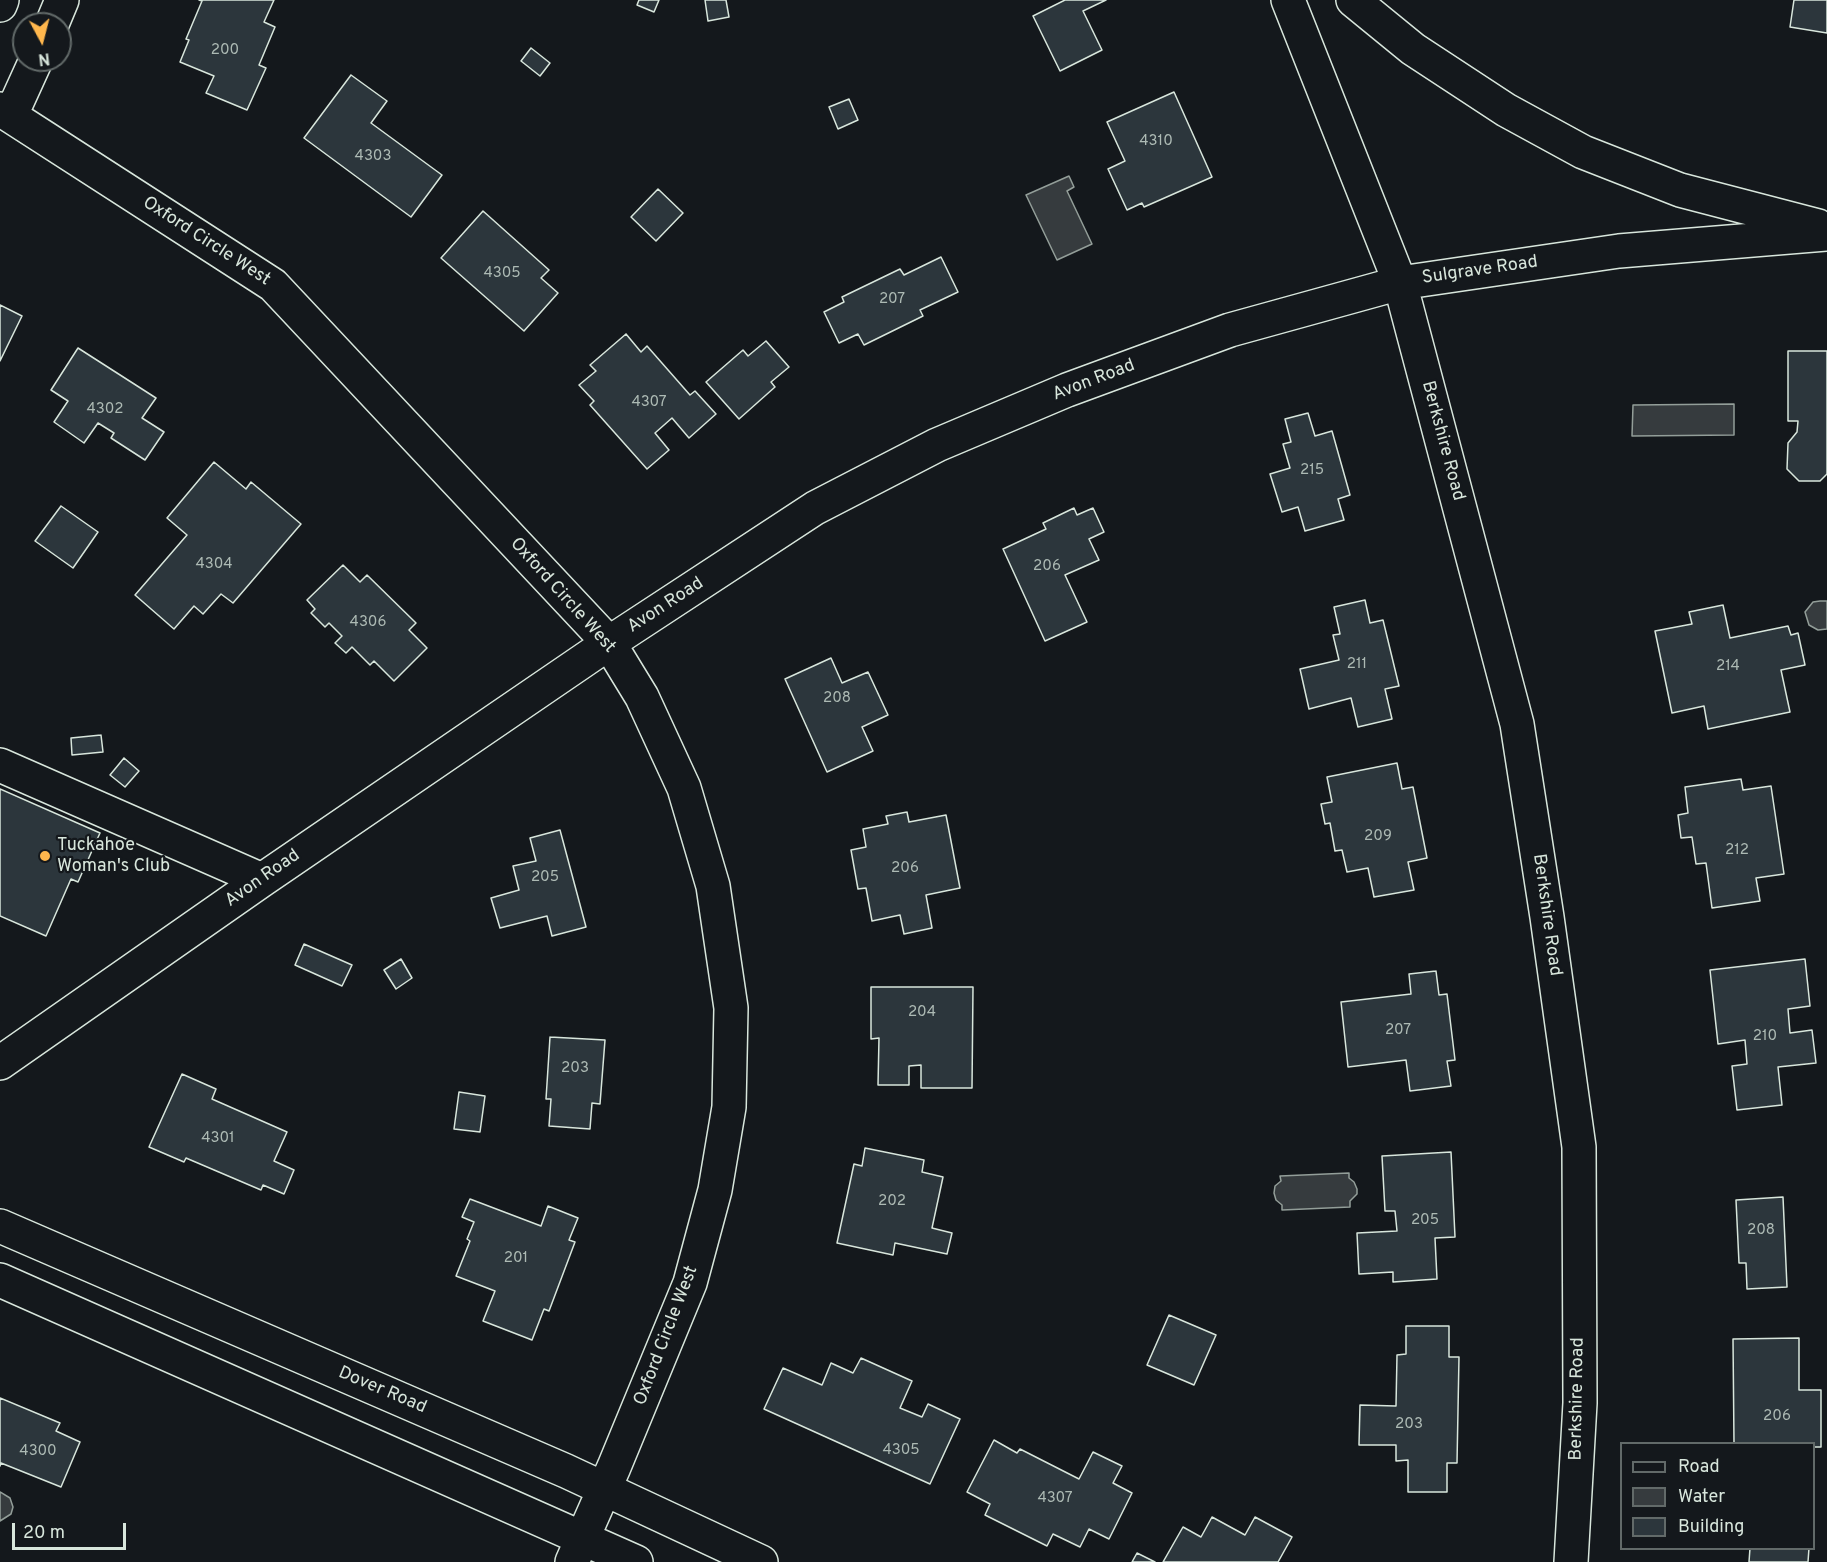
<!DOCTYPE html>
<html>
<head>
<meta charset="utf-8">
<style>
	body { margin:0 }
	#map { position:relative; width:1827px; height:1562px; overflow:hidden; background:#14181c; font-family:Overpass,sans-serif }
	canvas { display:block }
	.legend { position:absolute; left:1620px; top:1442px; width:195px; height:108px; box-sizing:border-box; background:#14181c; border:2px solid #626a69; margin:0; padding:8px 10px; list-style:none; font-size:18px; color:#d8e6dc }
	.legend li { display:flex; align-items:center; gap:12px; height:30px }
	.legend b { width:30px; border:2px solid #626a69 }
	.north { position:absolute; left:12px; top:12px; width:60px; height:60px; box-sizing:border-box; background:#14181c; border:2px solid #626a69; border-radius:50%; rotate:173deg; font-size:16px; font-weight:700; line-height:24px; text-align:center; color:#d8e6dc }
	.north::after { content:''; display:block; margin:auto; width:21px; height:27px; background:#ffb74d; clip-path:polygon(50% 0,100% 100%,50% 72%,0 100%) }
	.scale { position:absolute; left:12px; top:1523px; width:114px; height:27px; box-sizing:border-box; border:3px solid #d8e6dc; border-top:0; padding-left:8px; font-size:18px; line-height:21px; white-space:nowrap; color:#d8e6dc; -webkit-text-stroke:4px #14181c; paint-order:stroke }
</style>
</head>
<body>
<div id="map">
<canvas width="1827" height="1562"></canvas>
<ul class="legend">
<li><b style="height:8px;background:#14181c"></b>Road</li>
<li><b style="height:16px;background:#363b3e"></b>Water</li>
<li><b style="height:16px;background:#2c363c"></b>Building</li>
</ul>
<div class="north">N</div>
<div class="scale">20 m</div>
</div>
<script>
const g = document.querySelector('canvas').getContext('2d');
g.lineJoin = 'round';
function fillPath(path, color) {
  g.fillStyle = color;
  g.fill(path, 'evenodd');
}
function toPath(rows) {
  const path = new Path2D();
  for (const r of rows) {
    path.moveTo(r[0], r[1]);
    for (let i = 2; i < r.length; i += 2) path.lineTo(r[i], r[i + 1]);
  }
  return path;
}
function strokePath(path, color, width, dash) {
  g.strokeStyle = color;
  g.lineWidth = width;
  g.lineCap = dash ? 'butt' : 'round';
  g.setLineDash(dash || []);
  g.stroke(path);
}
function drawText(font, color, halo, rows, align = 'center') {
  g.font = font + ' Overpass,sans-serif';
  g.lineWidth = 4.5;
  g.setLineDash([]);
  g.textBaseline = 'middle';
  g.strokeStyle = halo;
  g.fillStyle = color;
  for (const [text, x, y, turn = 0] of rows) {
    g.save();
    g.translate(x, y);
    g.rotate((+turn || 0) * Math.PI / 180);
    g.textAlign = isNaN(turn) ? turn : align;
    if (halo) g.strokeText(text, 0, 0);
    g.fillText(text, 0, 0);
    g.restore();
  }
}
const water = toPath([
	[1069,176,1074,187,1067,191,1092,244,1057,260,1026,195,1069,176],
	[1734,404,1734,435,1632,436,1633,405,1734,404],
	[1820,601,1827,601,1827,629,1818,630,1809,625,1805,612,1813,602,1820,601],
	[1349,1173,1349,1178,1354,1182,1357,1189,1357,1194,1350,1201,1350,1207,1282,1210,1282,1205,1276,1200,1274,1193,1275,1186,1281,1181,1280,1176,1349,1173],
	[0,1492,10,1498,13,1507,11,1514,0,1521,0,1492]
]);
const building = toPath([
	[199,0,274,0,264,22,275,27,259,65,266,68,247,110,206,93,214,76,180,62,189,40,186,39,202,1,199,0],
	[639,0,659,0,654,12,637,5,639,0],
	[705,0,726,0,729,17,708,21,705,0],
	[1065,0,1106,0,1083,11,1102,50,1060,71,1033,16,1065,0],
	[1794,0,1827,0,1827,33,1790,27,1794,0],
	[531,48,550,63,540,76,521,61,531,48],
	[351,75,387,101,371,123,442,175,411,217,304,138,351,75],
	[1174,92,1212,177,1144,207,1142,203,1127,210,1108,169,1125,161,1107,122,1174,92],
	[849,99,858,120,838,129,829,107,849,99],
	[658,189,683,213,656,241,631,217,658,189],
	[483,211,549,270,541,278,558,293,524,331,441,258,483,211],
	[941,257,958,292,920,310,923,316,864,345,858,334,839,343,824,312,844,302,842,297,900,269,904,275,941,257],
	[0,305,22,316,0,361,0,305],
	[626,334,641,352,647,346,690,395,695,391,716,414,689,438,672,418,655,433,669,450,647,469,590,405,594,401,579,385,596,371,590,365,626,334],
	[766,341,789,367,771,382,775,387,739,419,706,382,743,350,748,356,766,341],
	[78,348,156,398,142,418,164,432,145,460,111,438,114,433,98,423,84,443,54,422,68,401,51,390,78,348],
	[1788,351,1827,351,1827,474,1820,481,1799,481,1787,469,1788,443,1797,432,1798,421,1788,421,1788,351],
	[1308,413,1315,436,1332,431,1350,495,1338,499,1344,520,1305,531,1298,507,1282,512,1270,474,1290,468,1283,444,1291,442,1285,419,1308,413],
	[214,462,246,489,251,482,301,524,233,603,221,594,203,614,194,606,174,629,135,595,187,535,167,518,214,462],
	[61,506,98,532,73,568,35,541,61,506],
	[1074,508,1077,515,1093,508,1104,532,1089,539,1099,560,1065,575,1087,622,1045,641,1003,549,1046,529,1043,523,1074,508],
	[343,565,360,582,367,575,416,623,409,630,427,648,394,681,374,661,370,665,352,647,346,653,335,643,342,636,329,623,325,627,311,613,315,609,307,600,343,565],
	[1365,600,1370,623,1383,620,1399,686,1385,689,1392,719,1358,727,1351,698,1309,709,1300,669,1339,660,1333,635,1340,634,1334,607,1365,600],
	[1723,605,1730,638,1788,626,1791,635,1798,633,1805,665,1781,670,1790,712,1708,729,1704,706,1672,713,1655,631,1692,624,1689,612,1723,605],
	[831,658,842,683,868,672,888,715,862,727,873,751,827,772,785,679,831,658],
	[101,735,103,752,72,755,71,738,101,735],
	[124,758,139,771,125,787,110,775,124,758],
	[1397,763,1402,789,1413,787,1427,858,1408,862,1414,890,1374,897,1368,868,1347,872,1342,850,1335,851,1330,823,1325,824,1321,804,1332,802,1327,777,1397,763],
	[1741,779,1743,790,1771,786,1784,874,1756,878,1760,901,1712,908,1706,863,1696,864,1692,837,1681,838,1678,815,1688,813,1685,787,1741,779],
	[0,789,100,833,78,882,71,879,46,936,0,916,0,789],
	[907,812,909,822,946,815,960,888,926,895,932,928,904,934,900,915,872,921,866,888,858,889,851,850,866,847,863,829,888,824,886,816,907,812],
	[560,830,586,927,552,936,547,916,500,928,491,898,519,890,513,866,536,861,530,838,560,830],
	[304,944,352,965,342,986,295,965,304,944],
	[401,959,412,978,396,989,384,970,401,959],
	[1805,959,1810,1006,1788,1009,1790,1033,1812,1030,1816,1063,1778,1067,1782,1105,1737,1110,1732,1066,1747,1064,1745,1040,1718,1044,1710,970,1805,959],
	[1436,971,1439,995,1447,994,1455,1060,1447,1061,1451,1086,1410,1091,1406,1060,1348,1067,1341,1002,1411,994,1409,974,1436,971],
	[871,987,973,987,972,1088,921,1088,921,1065,909,1066,909,1085,878,1085,879,1038,871,1039,871,987],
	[550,1037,605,1040,600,1104,592,1103,590,1129,549,1126,551,1099,546,1099,550,1037],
	[182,1074,216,1089,212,1099,287,1132,274,1161,294,1170,284,1194,263,1185,261,1190,186,1158,184,1162,149,1147,182,1074],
	[459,1092,485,1096,480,1132,454,1129,459,1092],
	[865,1148,924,1160,922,1172,943,1177,932,1228,952,1233,947,1254,895,1243,893,1255,837,1243,854,1164,862,1166,865,1148],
	[1451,1152,1455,1237,1435,1238,1437,1279,1393,1282,1393,1272,1359,1274,1357,1233,1397,1231,1395,1211,1385,1211,1382,1156,1451,1152],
	[1783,1197,1787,1287,1747,1289,1746,1263,1739,1263,1736,1200,1783,1197],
	[470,1199,541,1226,548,1206,578,1218,569,1240,575,1242,549,1311,544,1309,532,1340,483,1321,495,1291,456,1276,470,1241,467,1239,474,1222,462,1217,470,1199],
	[1169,1315,1216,1335,1194,1385,1147,1365,1169,1315],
	[1406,1326,1449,1326,1449,1357,1459,1357,1457,1463,1447,1463,1447,1492,1408,1492,1408,1460,1396,1461,1396,1445,1359,1445,1360,1405,1396,1406,1397,1355,1406,1354,1406,1326],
	[1799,1338,1799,1390,1821,1390,1821,1447,1814,1447,1814,1444,1734,1444,1733,1339,1799,1338],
	[861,1358,912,1381,900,1408,922,1417,928,1404,960,1419,930,1484,764,1409,783,1368,822,1385,831,1363,853,1373,861,1358],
	[0,1398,60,1423,56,1431,80,1442,61,1487,1,1463,0,1466,0,1398],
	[994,1440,1017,1453,1020,1449,1079,1479,1093,1452,1122,1466,1113,1483,1132,1493,1109,1539,1089,1529,1080,1547,1053,1534,1047,1546,985,1515,990,1504,967,1492,994,1440],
	[1212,1517,1245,1535,1255,1517,1292,1537,1278,1562,1163,1562,1183,1527,1201,1537,1212,1517],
	[1750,1548,1809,1548,1808,1562,1749,1562,1750,1548],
	[1137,1553,1155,1562,1132,1562,1137,1553]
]);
const minor = toPath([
	[1288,0,1400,283,1619,251,1827,234],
	[1353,0,1413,49,1506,110,1583,152,1680,190,1818,226],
	[0,5,2,0],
	[52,24,62,0],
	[0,109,273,285,609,643,642,697,684,788,713,886,731,1008,729,1107,715,1190,690,1283,614,1467,572,1562],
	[11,115,36,60],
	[0,765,262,880],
	[0,1063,262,880,609,643,815,508,937,445,1067,390,1230,330,1400,283,1517,724,1547,917,1579,1147,1580,1403,1571,1562],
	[0,1226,566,1471,761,1562],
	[0,1280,636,1562]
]);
const markers = [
	[45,856,6,"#ffb74d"]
];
const numberNames = [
	["200",225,51],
	["4310",1156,142],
	["4303",373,157],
	["4305",502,274],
	["207",892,300],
	["4307",649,403],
	["4302",105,410],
	["215",1312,471],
	["4304",214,565],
	["206",1047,567],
	["4306",368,623],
	["211",1357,665],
	["214",1728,667],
	["208",837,699],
	["209",1378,837],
	["212",1737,851],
	["206",905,869],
	["205",545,878],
	["204",922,1013],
	["207",1398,1031],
	["210",1765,1037],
	["203",575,1069],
	["4301",218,1139],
	["202",892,1202],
	["205",1425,1221],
	["208",1761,1231],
	["201",516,1259],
	["206",1777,1417],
	["203",1409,1425],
	["4305",901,1451],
	["4300",38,1452],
	["4307",1055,1499]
];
const streetNames = [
	["Oxford Circle West",206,242,33],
	["Sulgrave Road",1480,271,-8],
	["Avon Road",1094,381,-21],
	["Berkshire Road",1442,441,75],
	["Oxford Circle West",562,596,48],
	["Avon Road",666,606,-33],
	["Avon Road",263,879,-35],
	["Berkshire Road",1546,915,82],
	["Oxford Circle West",667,1336,-69],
	["Dover Road",382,1391,23],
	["Berkshire Road",1578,1399,-89]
];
const poiNames = [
	["Tuckahoe",57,846],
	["Woman's Club",57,867]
];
fillPath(water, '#363b3e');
strokePath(water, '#939e99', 1.5);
fillPath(building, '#2c363c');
strokePath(building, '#d8e6dc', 1.5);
strokePath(minor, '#d8e6dc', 36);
strokePath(minor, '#14181c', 33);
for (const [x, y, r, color] of markers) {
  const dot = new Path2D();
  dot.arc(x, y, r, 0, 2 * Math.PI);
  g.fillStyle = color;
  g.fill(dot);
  strokePath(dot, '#14181c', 2);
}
drawText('15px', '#adbab4', null, numberNames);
drawText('18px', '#d8e6dc', '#14181c', streetNames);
drawText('18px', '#d8e6dc', '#14181c', poiNames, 'left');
</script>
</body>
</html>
